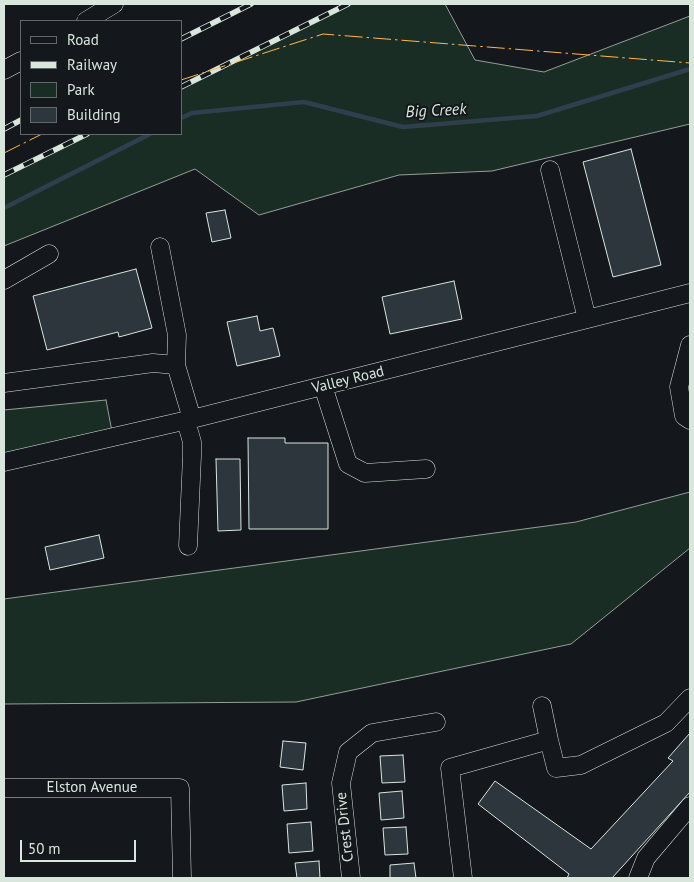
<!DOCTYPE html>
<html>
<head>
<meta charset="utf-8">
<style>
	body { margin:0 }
	#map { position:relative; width:694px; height:882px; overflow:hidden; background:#14181c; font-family:"PT Sans",sans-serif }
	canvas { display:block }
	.frame { position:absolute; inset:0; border:5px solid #d8e6dc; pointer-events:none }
	.legend { position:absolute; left:20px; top:20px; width:162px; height:115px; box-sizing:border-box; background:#14181c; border:1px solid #626a69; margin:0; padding:6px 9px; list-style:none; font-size:15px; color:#d8e6dc }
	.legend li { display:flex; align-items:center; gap:10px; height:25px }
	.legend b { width:25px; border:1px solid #626a69 }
	.scale { position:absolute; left:20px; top:840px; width:116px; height:22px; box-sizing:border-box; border:2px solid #d8e6dc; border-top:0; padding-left:6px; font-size:15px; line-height:18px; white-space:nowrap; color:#d8e6dc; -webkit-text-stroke:4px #14181c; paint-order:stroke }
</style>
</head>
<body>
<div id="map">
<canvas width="694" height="882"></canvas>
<div class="frame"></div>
<ul class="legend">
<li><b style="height:6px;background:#14181c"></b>Road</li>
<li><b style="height:6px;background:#d8e6dc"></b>Railway</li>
<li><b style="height:14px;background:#1a2d24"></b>Park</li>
<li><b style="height:14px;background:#2c363c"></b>Building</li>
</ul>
<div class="scale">50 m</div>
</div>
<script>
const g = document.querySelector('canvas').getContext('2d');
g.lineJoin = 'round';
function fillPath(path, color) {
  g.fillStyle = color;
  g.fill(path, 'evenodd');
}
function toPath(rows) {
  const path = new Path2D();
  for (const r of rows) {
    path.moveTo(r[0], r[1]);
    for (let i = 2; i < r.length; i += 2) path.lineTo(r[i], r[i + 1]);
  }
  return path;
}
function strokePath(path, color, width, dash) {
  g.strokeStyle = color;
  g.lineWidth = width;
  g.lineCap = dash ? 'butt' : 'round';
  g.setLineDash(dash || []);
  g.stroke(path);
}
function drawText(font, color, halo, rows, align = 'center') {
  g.font = font + ' "PT Sans",sans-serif';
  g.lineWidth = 4;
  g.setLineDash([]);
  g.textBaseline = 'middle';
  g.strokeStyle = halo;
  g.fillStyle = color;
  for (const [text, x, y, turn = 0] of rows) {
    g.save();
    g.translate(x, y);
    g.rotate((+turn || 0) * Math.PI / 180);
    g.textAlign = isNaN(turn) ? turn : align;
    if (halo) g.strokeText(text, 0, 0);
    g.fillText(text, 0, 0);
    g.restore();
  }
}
const green = toPath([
	[348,4,445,4,475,60,544,72,690,16,690,124,492,171,399,175,259,215,195,169,4,246,4,175,87,134,181,134,181,87,348,4],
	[106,400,113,437,4,462,4,410,106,400],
	[690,492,690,548,571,644,296,702,4,704,4,599,576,522,690,492]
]);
const stream = toPath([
	[181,118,192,113,304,102,403,127,537,116,690,69],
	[4,208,150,134]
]);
const building = toPath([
	[631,149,661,265,613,277,583,162,631,149],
	[225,210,231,238,212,242,206,213,225,210],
	[136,269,152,328,119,337,118,332,47,350,33,296,136,269],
	[454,281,462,319,390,334,382,297,454,281],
	[257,316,260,331,273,328,280,356,237,366,227,322,257,316],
	[248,438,285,438,285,443,328,443,328,529,249,529,248,438],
	[216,459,240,459,241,530,218,531,216,459],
	[99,535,104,558,50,570,45,547,99,535],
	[690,733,690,792,612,878,567,878,569,874,478,804,495,781,591,849,673,761,668,758,690,733],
	[283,741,306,743,303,770,280,767,283,741],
	[403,755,405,782,382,783,380,756,403,755],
	[306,783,307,809,284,811,282,785,306,783],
	[402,791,404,818,381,820,379,793,402,791],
	[311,822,313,851,289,853,287,824,311,822],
	[406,827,408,854,385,855,383,828,406,827],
	[319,861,320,878,297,878,295,863,319,861],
	[414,863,416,878,390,878,390,865,414,863]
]);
const minor = toPath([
	[86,21,114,4],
	[4,70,21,61],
	[550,170,587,319],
	[160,247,177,335,176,365,192,419],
	[4,280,49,254],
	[690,345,679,387,684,416,690,420],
	[4,383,153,363,176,365],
	[323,386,348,464,365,473,426,469],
	[186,421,192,442,192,456,188,546],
	[4,462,192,419,690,293],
	[542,706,549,740],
	[4,788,180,788,182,878],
	[351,878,341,783,348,752,372,733,436,722],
	[463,878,450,768,549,740,556,768,581,765,666,723,690,698],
	[638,878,646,858,690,806]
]);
const rail = toPath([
	[181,39,251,4],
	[181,87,348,4],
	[4,129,21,120],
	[4,175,87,134]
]);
const power = toPath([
	[181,80,323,34,690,63],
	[4,153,42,134]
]);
const streetNames = [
	["Valley Road",348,380,-14],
	["Elston Avenue",92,788],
	["Crest Drive",345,827,-96]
];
const waterNames = [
	["Big Creek",436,111,-3]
];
fillPath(green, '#1a2d24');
strokePath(green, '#939e99', 1);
strokePath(stream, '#2f3f4d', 4.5);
fillPath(building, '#2c363c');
strokePath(building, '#d8e6dc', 1);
strokePath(minor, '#d8e6dc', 19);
strokePath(minor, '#14181c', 18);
strokePath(rail, '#d8e6dc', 5.5);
strokePath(rail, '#14181c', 4, [11]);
strokePath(power, '#ffb74d', 1, [18, 4, 2.5, 4]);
drawText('15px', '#d8e6dc', '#14181c', streetNames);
drawText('italic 16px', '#d8e6dc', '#14181c', waterNames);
</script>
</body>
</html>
